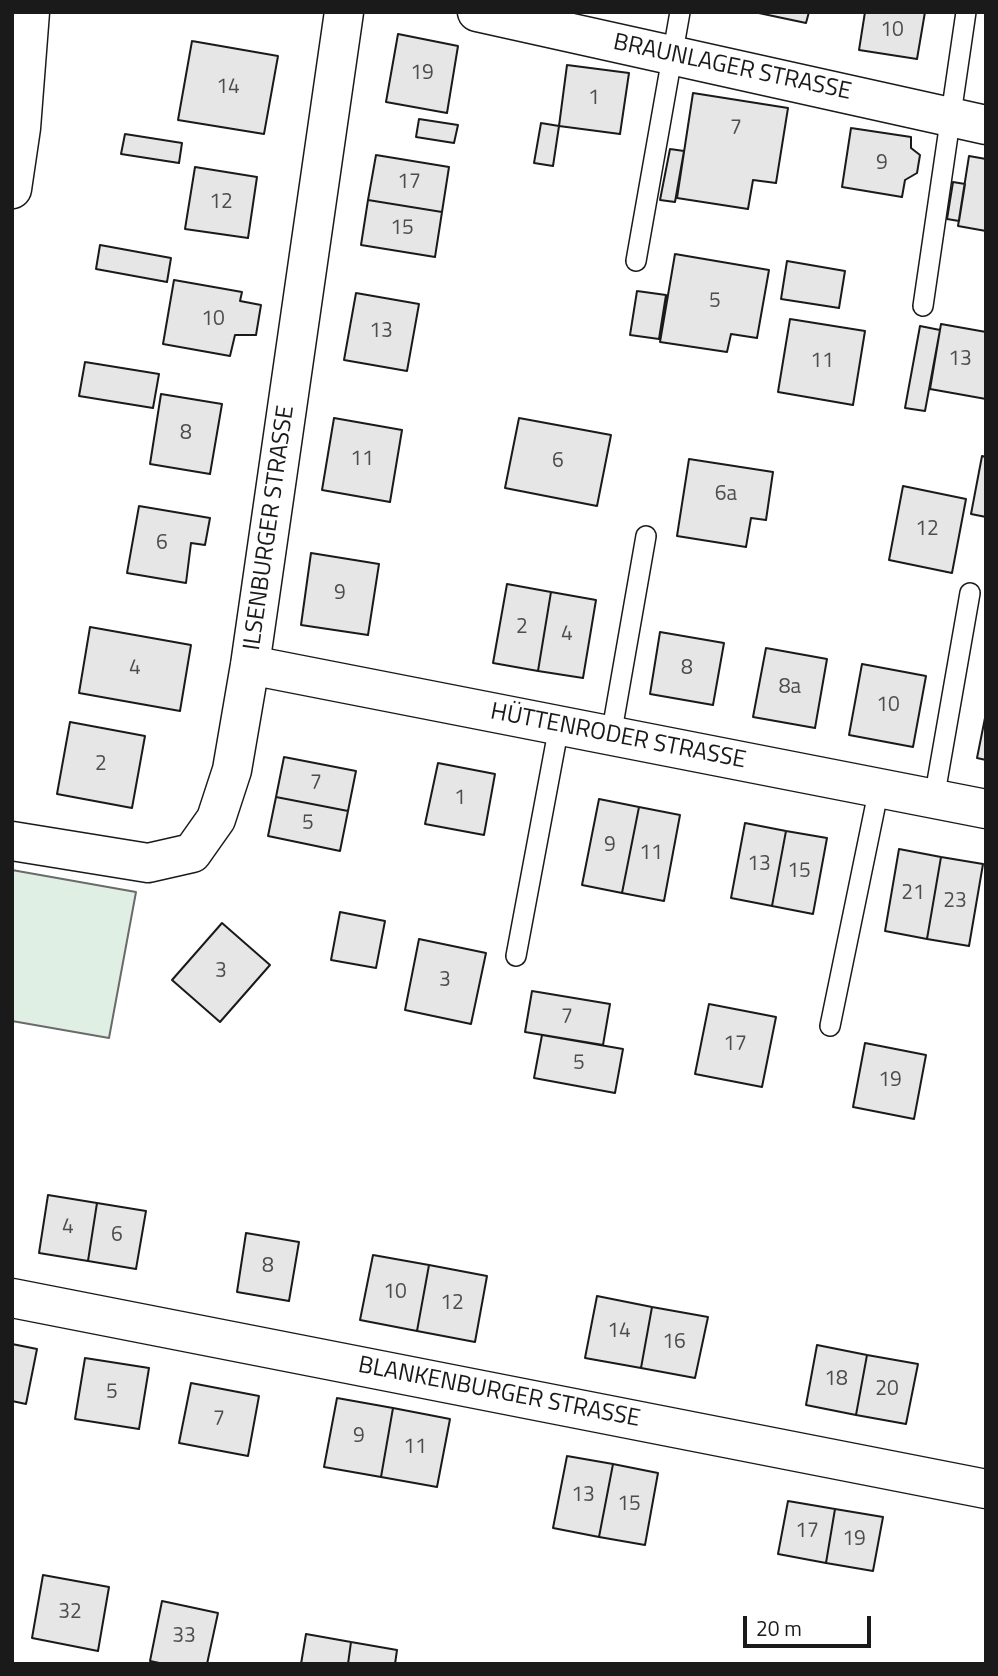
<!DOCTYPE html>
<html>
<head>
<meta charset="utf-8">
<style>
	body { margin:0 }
	#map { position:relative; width:998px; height:1676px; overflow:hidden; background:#fff; font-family:"Titillium Web",sans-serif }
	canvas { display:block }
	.frame { position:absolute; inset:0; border:14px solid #1a1a1a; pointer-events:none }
	.scale { position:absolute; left:743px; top:1616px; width:128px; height:32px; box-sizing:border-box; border:4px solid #1a1a1a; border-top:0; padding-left:9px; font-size:21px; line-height:24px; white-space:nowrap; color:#1a1a1a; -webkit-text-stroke:5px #fff; paint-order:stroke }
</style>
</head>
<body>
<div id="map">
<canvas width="998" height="1676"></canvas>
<div class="frame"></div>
<div class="scale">20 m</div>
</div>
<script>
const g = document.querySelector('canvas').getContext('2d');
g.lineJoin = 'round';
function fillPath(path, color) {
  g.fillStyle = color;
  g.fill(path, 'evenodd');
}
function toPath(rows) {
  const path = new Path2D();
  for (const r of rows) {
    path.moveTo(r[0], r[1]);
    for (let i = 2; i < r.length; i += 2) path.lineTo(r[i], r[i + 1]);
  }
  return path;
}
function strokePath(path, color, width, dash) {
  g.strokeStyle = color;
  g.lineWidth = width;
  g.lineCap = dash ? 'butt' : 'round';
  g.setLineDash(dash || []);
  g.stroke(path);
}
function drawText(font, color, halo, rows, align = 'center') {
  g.font = font + ' "Titillium Web",sans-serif';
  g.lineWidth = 5;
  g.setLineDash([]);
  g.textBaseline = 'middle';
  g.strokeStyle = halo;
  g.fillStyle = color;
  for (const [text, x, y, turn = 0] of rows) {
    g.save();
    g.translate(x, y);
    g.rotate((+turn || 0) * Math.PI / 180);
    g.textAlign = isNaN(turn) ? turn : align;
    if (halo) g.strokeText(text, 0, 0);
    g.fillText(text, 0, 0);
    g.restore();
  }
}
const green = toPath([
	[12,870,136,892,109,1038,12,1021,12,870]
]);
const building = toPath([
	[754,12,809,12,806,23,754,12],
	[865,12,925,12,917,59,859,50,865,12],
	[398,34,458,46,447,113,386,102,398,34],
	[192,41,278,56,264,134,178,120,192,41],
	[567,65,629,73,620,134,559,126,567,65],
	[693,93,788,108,776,183,753,180,748,209,677,198,693,93],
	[419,119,458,125,454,143,416,137,419,119],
	[541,123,559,126,553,166,534,163,541,123],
	[851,128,911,137,911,148,920,155,917,173,905,180,902,197,842,187,851,128],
	[125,134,182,143,179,163,121,154,125,134],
	[670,149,684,151,675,202,660,200,670,149],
	[376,155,449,167,442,212,368,200,376,155],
	[969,156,986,159,986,231,958,226,969,156],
	[195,167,257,177,248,238,185,229,195,167],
	[953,182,965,184,959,221,947,219,953,182],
	[368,200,442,212,435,257,361,245,368,200],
	[100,245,171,258,167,282,96,269,100,245],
	[675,254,769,270,757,338,731,334,727,352,660,342,675,254],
	[787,261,845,271,839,308,781,299,787,261],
	[174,280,242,292,240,301,261,305,256,335,235,335,230,356,163,344,174,280],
	[637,291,666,295,659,339,630,335,637,291],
	[356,293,419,304,407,371,344,360,356,293],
	[790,319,865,331,853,405,778,392,790,319],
	[941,324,986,332,986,399,930,389,941,324],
	[920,326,940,330,925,411,905,408,920,326],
	[85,362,159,374,153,408,79,396,85,362],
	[161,394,222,404,210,474,150,464,161,394],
	[334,418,402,430,390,502,322,490,334,418],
	[519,418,611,435,597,506,505,488,519,418],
	[982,456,986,457,986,517,971,514,982,456],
	[689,459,773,472,766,520,751,518,746,547,677,536,689,459],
	[903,486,966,499,952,573,889,560,903,486],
	[139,506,210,518,205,545,191,543,186,583,127,573,139,506],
	[311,553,379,564,368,635,301,625,311,553],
	[507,584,551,592,538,671,493,663,507,584],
	[551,592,596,600,583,678,538,671,551,592],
	[90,627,191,645,180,711,79,693,90,627],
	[660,632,724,643,713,705,650,694,660,632],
	[766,648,827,659,815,728,753,717,766,648],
	[862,664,926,676,913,747,849,735,862,664],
	[986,713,986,760,977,758,986,713],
	[70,722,145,736,132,808,57,794,70,722],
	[284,757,356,771,348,811,276,797,284,757],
	[438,763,495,774,484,835,425,824,438,763],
	[276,797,348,811,340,851,268,836,276,797],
	[599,799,639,807,622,893,582,885,599,799],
	[639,807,680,815,664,901,622,893,639,807],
	[745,823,786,831,772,906,731,898,745,823],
	[786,831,827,838,813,914,772,906,786,831],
	[899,849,941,857,927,939,885,931,899,849],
	[941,857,983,864,969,946,927,939,941,857],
	[340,912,385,921,376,968,331,960,340,912],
	[222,923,270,965,220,1022,172,980,222,923],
	[419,939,486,953,471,1024,405,1010,419,939],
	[532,991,610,1004,603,1045,525,1032,532,991],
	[709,1004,776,1017,762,1087,695,1074,709,1004],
	[542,1035,623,1049,615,1093,534,1078,542,1035],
	[865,1043,926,1055,914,1119,853,1107,865,1043],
	[48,1195,97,1203,88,1261,39,1253,48,1195],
	[97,1203,146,1211,136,1269,88,1261,97,1203],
	[246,1233,299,1242,289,1301,237,1292,246,1233],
	[373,1255,429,1265,417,1331,360,1320,373,1255],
	[429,1265,487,1276,475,1342,417,1331,429,1265],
	[597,1296,652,1307,641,1368,585,1358,597,1296],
	[652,1307,708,1317,695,1378,641,1368,652,1307],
	[12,1344,37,1349,26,1404,12,1401,12,1344],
	[817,1345,867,1355,856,1415,806,1405,817,1345],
	[867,1355,918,1364,906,1424,856,1415,867,1355],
	[85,1358,149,1368,139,1429,75,1419,85,1358],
	[191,1383,259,1396,248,1456,179,1443,191,1383],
	[337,1398,393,1408,381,1477,324,1467,337,1398],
	[393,1408,450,1419,437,1487,381,1477,393,1408],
	[567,1456,613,1464,599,1537,553,1528,567,1456],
	[613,1464,658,1473,645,1545,599,1537,613,1464],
	[788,1501,835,1509,826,1563,778,1554,788,1501],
	[835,1509,883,1517,873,1571,826,1563,835,1509],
	[43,1575,109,1587,98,1651,32,1638,43,1575],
	[162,1601,218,1613,207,1664,164,1664,150,1661,162,1601],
	[306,1634,351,1642,348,1664,301,1664,306,1634],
	[351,1642,397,1650,395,1664,348,1664,351,1642]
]);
const service = toPath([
	[636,261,680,12],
	[923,306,966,12],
	[611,736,646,536],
	[934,799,970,593],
	[516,956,559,726],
	[830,1026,879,788]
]);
const minor = toPath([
	[477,12,986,125],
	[12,189,21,128,30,12],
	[250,665,986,809],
	[12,841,148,863,192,853,216,819,232,770,250,665,344,12],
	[12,1298,986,1489]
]);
const numberNames = [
	["10",892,31],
	["19",422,74],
	["14",228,88],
	["1",594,99],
	["7",736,129],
	["9",882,164],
	["17",409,183],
	["12",221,203],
	["15",402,229],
	["5",715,302],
	["10",213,320],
	["13",381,332],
	["13",960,360],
	["11",822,362],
	["8",186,434],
	["11",362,460],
	["6",558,462],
	["6a",726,495],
	["12",927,530],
	["6",162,544],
	["9",340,594],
	["2",522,628],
	["4",567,635],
	["4",135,669],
	["8",687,669],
	["8a",790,688],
	["10",888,706],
	["2",101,765],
	["7",316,784],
	["1",460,799],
	["5",308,824],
	["9",610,846],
	["11",651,854],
	["13",759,865],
	["15",799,872],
	["21",913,894],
	["23",955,902],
	["3",221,972],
	["3",445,981],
	["7",567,1018],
	["17",735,1045],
	["5",579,1064],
	["19",890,1081],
	["4",68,1228],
	["6",117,1236],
	["8",268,1267],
	["10",395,1293],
	["12",452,1304],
	["14",619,1332],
	["16",674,1343],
	["18",836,1380],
	["20",887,1390],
	["5",112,1393],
	["7",219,1420],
	["9",359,1437],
	["11",415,1448],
	["13",583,1496],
	["15",629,1505],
	["17",807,1532],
	["19",854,1540],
	["32",70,1613],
	["33",184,1637]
];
const streetNames = [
	["BRAUNLAGER STRASSE",732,68,12],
	["ILSENBURGER STRASSE",270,528,-82],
	["HÜTTENRODER STRASSE",618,737,11],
	["BLANKENBURGER STRASSE",499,1393,11]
];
fillPath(green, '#e0efe3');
strokePath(green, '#6a6a6a', 2);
fillPath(building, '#e6e6e6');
strokePath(building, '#1a1a1a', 2);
strokePath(service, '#1a1a1a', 22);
strokePath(minor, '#1a1a1a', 41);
strokePath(service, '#fff', 19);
strokePath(minor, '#fff', 38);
drawText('21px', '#4d4d4d', null, numberNames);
drawText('24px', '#1a1a1a', '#fff', streetNames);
</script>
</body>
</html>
